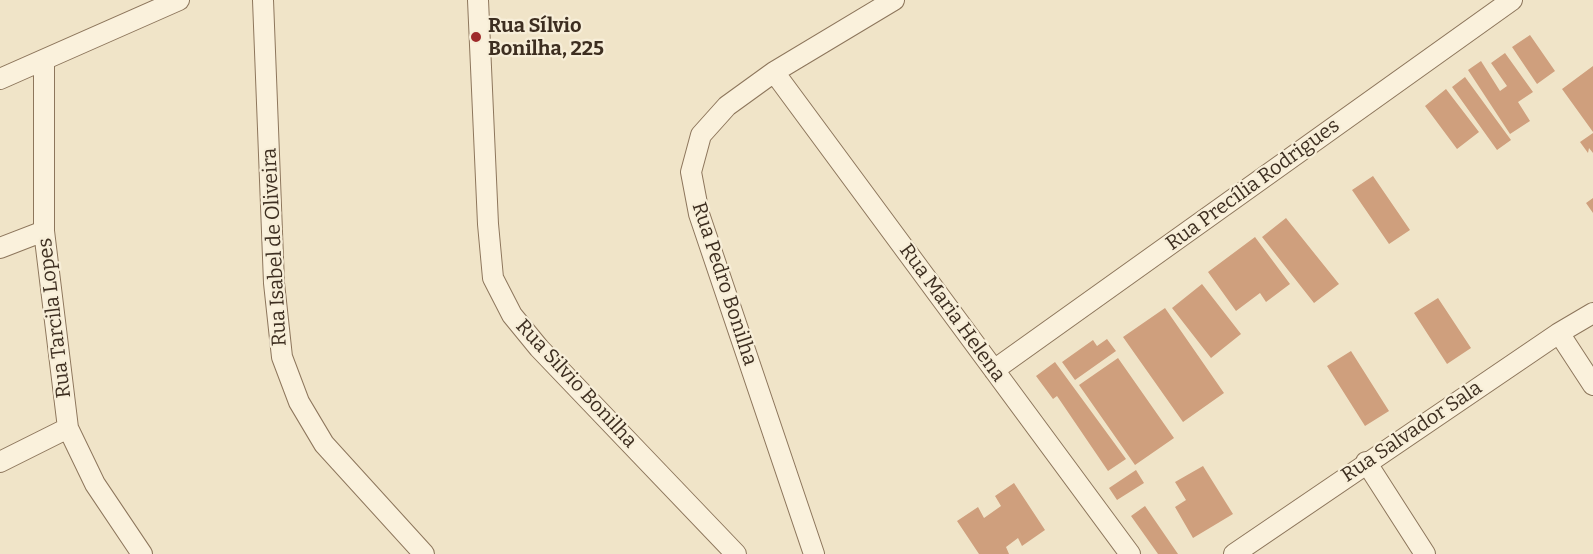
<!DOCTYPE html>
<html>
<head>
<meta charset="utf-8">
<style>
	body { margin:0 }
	canvas { display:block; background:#f0e4c8 }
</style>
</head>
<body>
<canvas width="1593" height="554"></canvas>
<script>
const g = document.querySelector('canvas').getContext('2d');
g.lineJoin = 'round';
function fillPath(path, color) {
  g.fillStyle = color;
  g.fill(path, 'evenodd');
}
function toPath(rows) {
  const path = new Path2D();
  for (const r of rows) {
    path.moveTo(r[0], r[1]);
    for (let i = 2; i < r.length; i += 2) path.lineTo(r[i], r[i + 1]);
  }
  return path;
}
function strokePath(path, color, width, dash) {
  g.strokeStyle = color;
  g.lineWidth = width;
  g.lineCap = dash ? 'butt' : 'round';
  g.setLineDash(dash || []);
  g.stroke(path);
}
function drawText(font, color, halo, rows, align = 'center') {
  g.font = font + ' Bitter,serif';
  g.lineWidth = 4.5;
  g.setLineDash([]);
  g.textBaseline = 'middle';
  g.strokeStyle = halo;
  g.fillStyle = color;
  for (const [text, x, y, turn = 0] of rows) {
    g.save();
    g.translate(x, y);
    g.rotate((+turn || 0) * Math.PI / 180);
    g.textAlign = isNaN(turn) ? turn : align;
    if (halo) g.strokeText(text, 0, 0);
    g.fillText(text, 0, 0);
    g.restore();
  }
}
const building = toPath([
	[1530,35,1555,71,1537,84,1512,47],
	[1505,53,1533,92,1518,102,1530,121,1510,134,1468,70,1481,61,1500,91,1507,86,1491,63],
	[1593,66,1593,132,1562,89],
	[1465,77,1511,140,1497,150,1452,87],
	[1446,89,1479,132,1457,149,1425,106],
	[1593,133,1593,153,1589,148,1588,153,1580,142],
	[1373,176,1410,230,1389,244,1352,190],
	[1593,198,1593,213,1586,203],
	[1286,218,1339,284,1314,303,1262,237],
	[1255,237,1290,284,1266,302,1260,293,1236,311,1208,272],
	[1202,284,1241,334,1211,358,1172,308],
	[1438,298,1471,348,1447,364,1414,313],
	[1165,308,1224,393,1183,422,1123,337],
	[1107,339,1116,351,1075,380,1062,362,1093,340,1097,346],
	[1351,351,1389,411,1365,426,1327,366],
	[1118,358,1174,438,1135,465,1079,385],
	[1055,362,1126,459,1108,471,1057,396,1053,399,1036,376],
	[1203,466,1233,514,1193,538,1175,507,1186,500,1175,482],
	[1136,470,1144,483,1117,500,1109,488],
	[1014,483,1045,530,1022,546,1018,538,1006,547,1009,554,979,554,957,521,978,507,984,518,1001,506,995,496],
	[1145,506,1178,554,1158,554,1131,516]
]);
const street = toPath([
	[263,0,274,283,282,357,299,402,324,444,424,554],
	[478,0,488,224,493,278,512,315,539,348,736,554],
	[44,61,44,231,68,428,95,484,142,554],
	[774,72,1130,554],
	[0,79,179,0],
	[0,248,44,231],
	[1559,333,1593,385],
	[994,370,1512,0],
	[0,462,68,428],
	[1366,462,1425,554],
	[814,554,699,214,691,172,701,135,727,106,774,72,894,0],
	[1234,554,1559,333,1593,313]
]);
const markers = [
	[476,37,6,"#9e2a2b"]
];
const poiNames = [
	["Rua Sílvio",488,26],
	["Bonilha, 225",488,49]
];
const streetNames = [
	["Rua Precília Rodrigues",1253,185,-36],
	["Rua Isabel de Oliveira",275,247,-93],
	["Rua Pedro Bonilha",724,284,72],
	["Rua Maria Helena",952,313,54],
	["Rua Tarcila Lopes",55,318,-97],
	["Rua Silvio Bonilha",576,384,47],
	["Rua Salvador Sala",1412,432,-34]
];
fillPath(building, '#cf9f7d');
strokePath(street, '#8d765c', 22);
strokePath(street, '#faf1dc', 20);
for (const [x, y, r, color] of markers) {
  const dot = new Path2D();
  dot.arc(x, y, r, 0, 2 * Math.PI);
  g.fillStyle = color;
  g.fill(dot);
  strokePath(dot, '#f7eed8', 2);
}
drawText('bold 20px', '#3d2e20', '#f7eed8', poiNames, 'left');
drawText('20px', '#3d2e20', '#f7eed8', streetNames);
</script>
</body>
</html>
